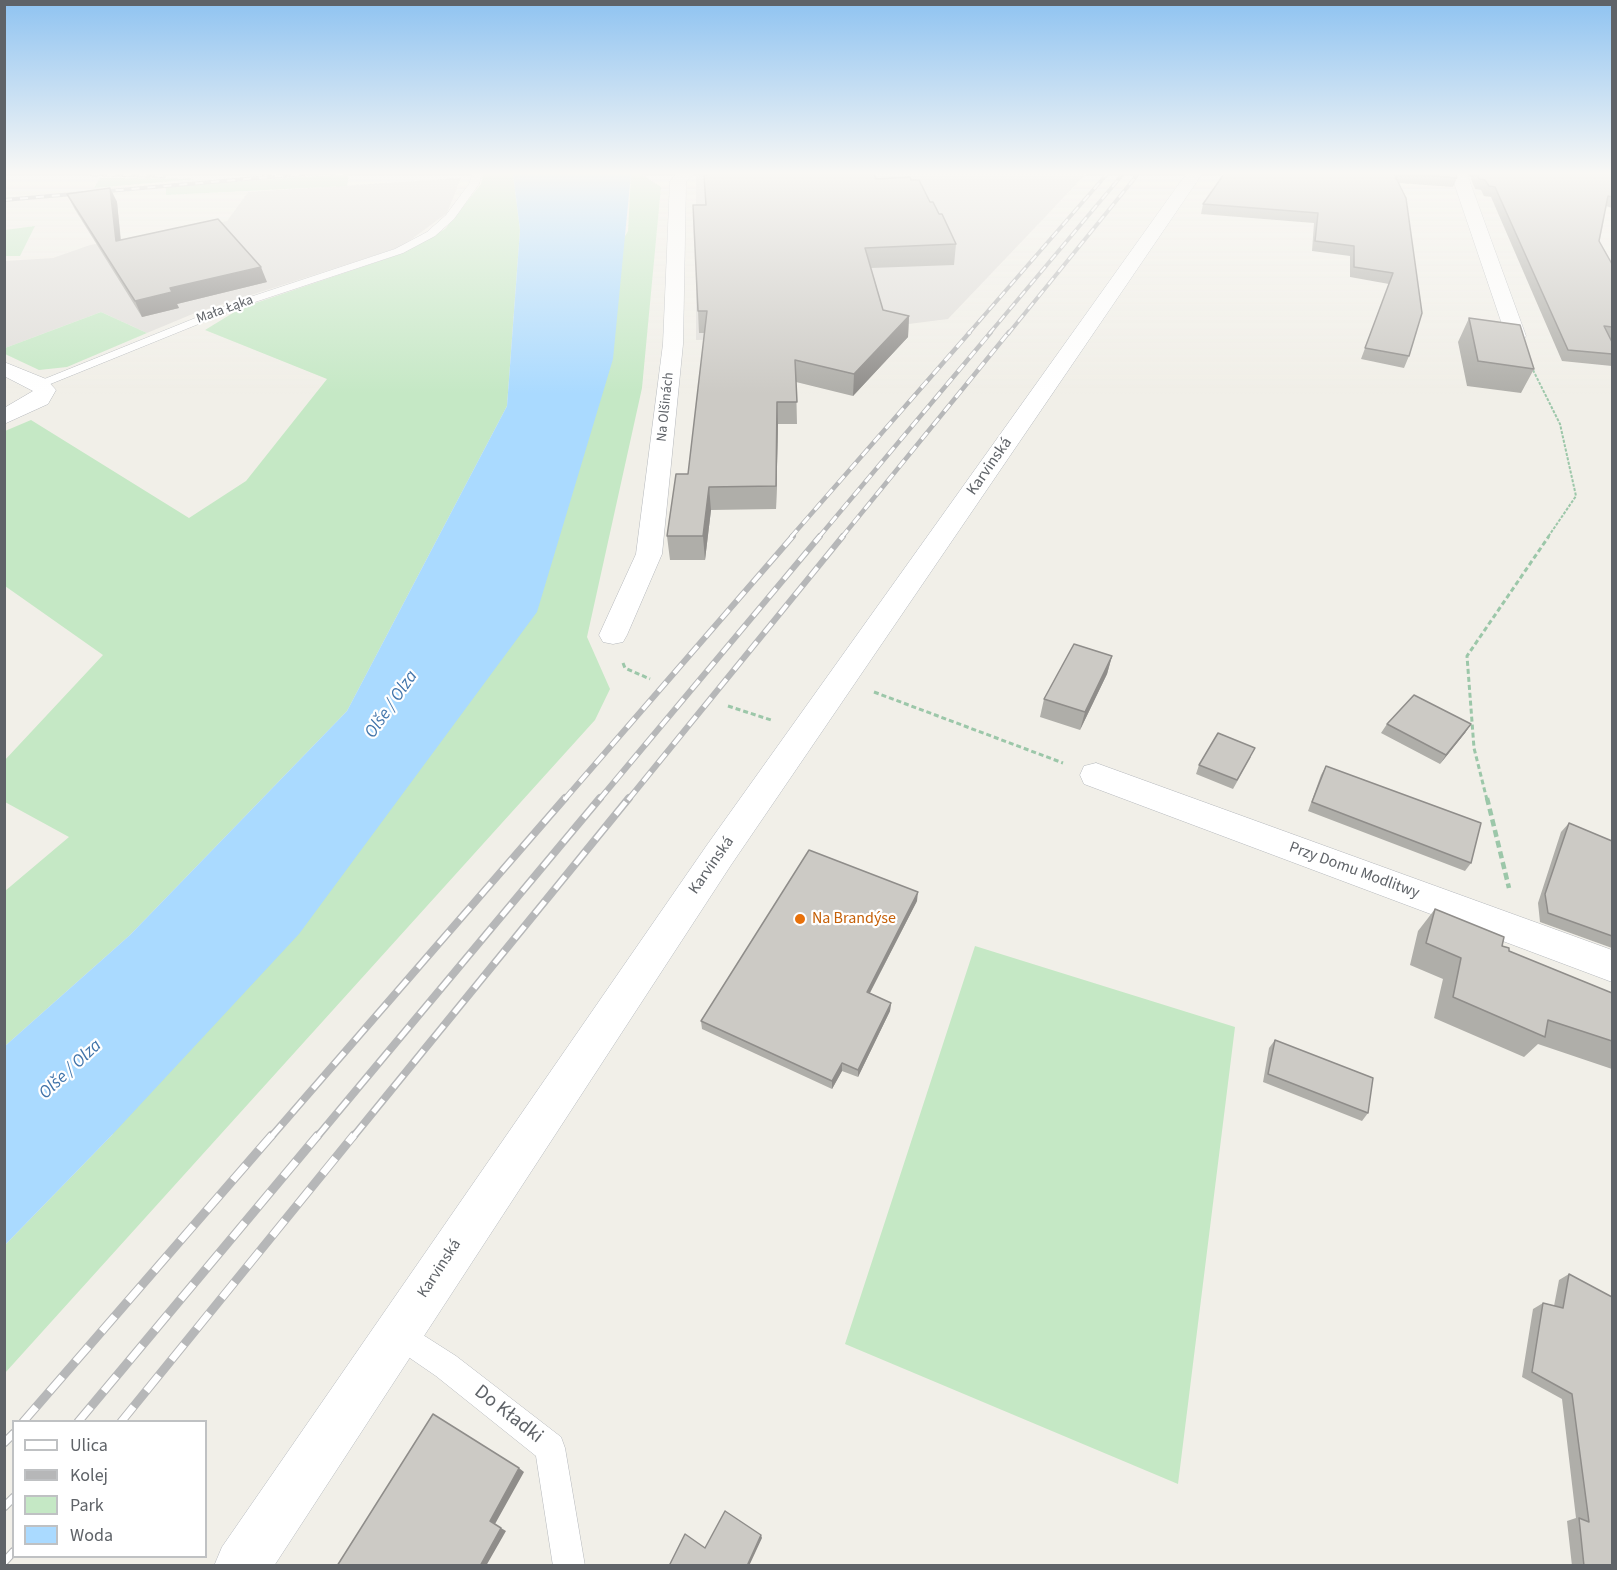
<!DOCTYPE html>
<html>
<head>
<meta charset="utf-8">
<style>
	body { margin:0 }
	#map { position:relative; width:1617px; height:1570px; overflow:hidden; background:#f1efe8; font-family:"Source Sans 3",sans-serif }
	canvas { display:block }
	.frame { position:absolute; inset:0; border:6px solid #5f6368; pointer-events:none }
	.legend { position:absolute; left:12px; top:1420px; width:195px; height:138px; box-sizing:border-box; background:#fff; border:2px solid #bfc1c3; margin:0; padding:8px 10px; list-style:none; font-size:18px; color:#5f6368 }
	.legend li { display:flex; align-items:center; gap:12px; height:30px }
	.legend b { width:30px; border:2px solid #bfc1c3 }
</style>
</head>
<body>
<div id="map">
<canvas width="1617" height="1570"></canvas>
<div class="frame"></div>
<ul class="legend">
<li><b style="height:8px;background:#fff"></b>Ulica</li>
<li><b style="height:8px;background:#b6b7b8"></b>Kolej</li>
<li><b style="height:16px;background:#c5e8c5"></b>Park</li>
<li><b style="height:16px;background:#aadaff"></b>Woda</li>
</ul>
</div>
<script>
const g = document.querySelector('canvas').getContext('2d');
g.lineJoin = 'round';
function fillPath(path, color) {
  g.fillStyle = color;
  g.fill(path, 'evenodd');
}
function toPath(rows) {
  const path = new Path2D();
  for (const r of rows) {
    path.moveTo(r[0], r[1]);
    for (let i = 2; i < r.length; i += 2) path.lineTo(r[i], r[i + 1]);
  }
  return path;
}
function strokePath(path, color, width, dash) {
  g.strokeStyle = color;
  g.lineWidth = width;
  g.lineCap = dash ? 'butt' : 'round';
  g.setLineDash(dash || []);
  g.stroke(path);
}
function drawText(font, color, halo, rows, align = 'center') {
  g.font = font + ' "Source Sans 3",sans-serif';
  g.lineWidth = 4.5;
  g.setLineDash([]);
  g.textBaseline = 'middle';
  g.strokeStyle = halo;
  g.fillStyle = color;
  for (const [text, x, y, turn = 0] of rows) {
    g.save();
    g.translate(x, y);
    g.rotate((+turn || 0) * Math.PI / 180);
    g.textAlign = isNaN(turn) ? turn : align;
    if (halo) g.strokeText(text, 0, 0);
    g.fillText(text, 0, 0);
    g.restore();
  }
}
const industrial = toPath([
	[727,174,1086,174,948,319,799,338,696,340,696,177],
	[461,178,447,213,401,247,195,313,147,333,101,312,5,348,5,261,53,258,90,245,227,221,248,192]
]);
const green = toPath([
	[349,174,347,186,166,195,166,186],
	[483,174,513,174,520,230,507,406,347,711,130,935,5,1046,5,891,69,837,5,802,4,761,103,655,5,586,5,431,31,420,189,518,246,481,327,379,205,330,241,308,400,254,445,229,481,184],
	[631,174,641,174,661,187,642,388,587,637,610,689,595,720,5,1373,5,1245,112,1135,628,231],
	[100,178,118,178,197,179,94,188],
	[35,226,20,256,5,256,5,230],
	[101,312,147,333,67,367,39,370,5,354,5,348],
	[975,946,1235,1027,1178,1484,845,1344]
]);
const water = toPath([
	[513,174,631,174,613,359,537,612,299,934,112,1135,5,1245,5,1046,130,935,347,711,507,406,520,230]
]);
const pathFar2 = toPath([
	[1531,366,1560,424,1576,496,1548,537]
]);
const pathFar1 = toPath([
	[623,663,625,668,650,679],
	[874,692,1063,763],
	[728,706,771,720],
	[1487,800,1474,748,1467,656,1549,536]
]);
const path = toPath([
	[1487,798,1509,888]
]);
const service = toPath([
	[472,174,482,174,479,184,454,219,435,236,403,253,243,306,43,387,38,388,32,384,235,302,395,249,427,232,446,215,469,184,472,174],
	[398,1319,456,1356,561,1437,565,1448,585,1566,553,1566,536,1456,436,1376,388,1343,384,1333,388,1323,398,1319]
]);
const minor = toPath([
	[676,174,694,174,686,182,683,344,662,554,627,635,623,642,613,644,603,642,599,635,636,554,663,344,670,181,676,174],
	[1451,174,1467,174,1526,336,1523,340,1509,340,1506,336,1451,174],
	[4,362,46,379,56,390,48,404,4,424,4,408,33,391,4,376,4,362],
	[1096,763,1612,950,1612,982,1084,784,1080,775,1084,766,1096,763]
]);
const secondary = toPath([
	[1186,174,1202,174,731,865,274,1566,214,1566,222,1547,707,845,1186,174]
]);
const railFar4 = toPath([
	[91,174,164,176],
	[4,200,304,174],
	[968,334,1107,174],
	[989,334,1123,174],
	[1008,334,1138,174]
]);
const railFar3 = toPath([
	[791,537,970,332],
	[819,537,991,332],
	[842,537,1009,332]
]);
const railFar2 = toPath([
	[564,800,793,536],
	[599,800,820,536],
	[628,800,843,536]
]);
const railFar1 = toPath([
	[271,1137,565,798],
	[317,1137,600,798],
	[353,1137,629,798]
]);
const rail = toPath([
	[23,1422,272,1135],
	[78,1422,318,1135],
	[121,1422,354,1135],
	[4,1443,14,1433],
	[4,1507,14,1497],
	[4,1562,14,1551]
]);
const wall = toPath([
	[1224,174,1456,174,1457,178,1453,187,1399,183,1409,356,1404,368,1361,359,1389,284,1350,277,1350,256,1312,251,1314,223,1201,214,1203,204],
	[1469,174,1612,174,1612,208,1606,206,1599,241,1612,264,1612,338,1611,338,1612,342,1612,366,1562,361,1491,197,1484,196,1481,190,1475,189],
	[876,179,911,180,939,214,956,244,954,265,871,268,883,310,909,316,908,337,853,396,796,382,797,424,778,424,776,509,711,510,705,560,670,560,667,536,688,474,705,333,699,333,698,311,706,205],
	[110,188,117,202,121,240,267,282,177,304,179,308,142,317,74,208,67,194],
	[1469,318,1534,369,1521,393,1467,386,1458,342],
	[1112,656,1107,674,1080,730,1040,717,1044,699],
	[1387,724,1471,724,1465,733,1440,764,1381,733],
	[1251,757,1233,789,1196,774,1199,765],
	[1326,766,1471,863,1465,871,1308,811,1321,775],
	[1569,823,1612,841,1612,948,1540,922,1538,903,1561,832],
	[917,901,870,993,891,1003,890,1011,858,1077,842,1071,832,1089,702,1029,701,1021],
	[1435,909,1502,946,1509,951,1612,993,1612,1069,1538,1044,1524,1057,1434,1018,1443,979,1410,965,1418,931],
	[1275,1040,1368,1113,1362,1121,1263,1082,1269,1048],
	[1569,1274,1612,1566,1572,1566,1567,1521,1576,1518,1562,1399,1522,1377,1533,1309,1543,1303,1554,1306,1559,1280]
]);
const shadedWall = toPath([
	[110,188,117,202,122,256,116,241],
	[261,267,267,282,177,304,179,308,142,317,135,301,170,288],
	[909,316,908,337,853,396,854,374],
	[777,402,778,424,776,509,776,486],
	[709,487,711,510,705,560,703,536],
	[1112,656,1107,674,1080,730,1085,712],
	[1471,724,1465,733,1440,764,1446,755],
	[918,892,917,901,866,1000,867,992],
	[891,1003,890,1011,858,1077,858,1070],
	[842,1063,842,1071,832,1089,832,1081],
	[519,1468,524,1472,495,1524,490,1521],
	[501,1528,506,1531,486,1566,480,1566],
	[761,1535,762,1538,749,1566,747,1566]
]);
const building = toPath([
	[713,174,874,174,876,179,910,177,911,180,919,180,930,202,933,202,939,214,942,214,956,244,865,248,883,310,909,316,854,374,795,360,797,402,777,402,776,486,709,487,703,536,667,536,676,474,688,474,707,311,698,311,693,205,706,205,704,175,713,174],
	[1224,174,1394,174,1406,198,1422,313,1409,356,1365,348,1393,273,1354,267,1354,246,1315,241,1318,213,1203,204,1224,174],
	[1415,174,1456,174,1457,178,1415,174],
	[1477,174,1612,174,1612,197,1608,196,1599,241,1612,264,1612,327,1604,326,1612,342,1612,354,1568,350,1495,187,1489,186,1485,180,1479,179,1477,174],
	[110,188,116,241,218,219,261,267,170,288,172,292,135,301,67,194,110,188],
	[1469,318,1520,325,1534,369,1478,361,1469,318],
	[1074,644,1112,656,1085,712,1044,699,1074,644],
	[1414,695,1471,724,1446,755,1387,724,1414,695],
	[1218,733,1255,748,1237,780,1199,765,1218,733],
	[1326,766,1481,823,1471,863,1312,802,1326,766],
	[1569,823,1612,841,1612,936,1548,913,1545,894,1569,823],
	[809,850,918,892,867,992,891,1003,858,1070,842,1063,832,1081,701,1021,809,850],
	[1435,909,1504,937,1502,946,1509,948,1509,951,1612,993,1612,1041,1548,1020,1545,1037,1453,997,1461,958,1426,943,1435,909],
	[1275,1040,1373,1078,1368,1113,1268,1074,1275,1040],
	[1569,1274,1612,1297,1612,1566,1584,1566,1579,1518,1589,1522,1572,1394,1532,1372,1543,1303,1563,1308,1569,1274],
	[433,1414,519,1468,490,1521,501,1528,480,1566,337,1566,433,1414],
	[725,1511,761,1535,747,1566,669,1566,685,1534,705,1548,725,1511]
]);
const markers = [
	[800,919,6,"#e8710a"]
];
const farStreetnames = [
	["Mała Łąka",225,310,-20],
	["Na Olšinách",666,407,-84]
];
const streetNames = [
	["Karvinská",990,467,-55],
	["Karvinská",712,866,-55],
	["Przy Domu Modlitwy",1354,871,20],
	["Karvinská",440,1269,-57]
];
const foodNames = [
	["Na Brandýse",812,919]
];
const waterNames = [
	["Olše / Olza",392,705,-55],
	["Olše / Olza",71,1070,-43]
];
const nearStreetnames = [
	["Do Kładki",508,1415,38]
];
fillPath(industrial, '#e0deda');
fillPath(green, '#c5e8c5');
fillPath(water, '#aadaff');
strokePath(service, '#b5b8bc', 1);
strokePath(minor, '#b5b8bc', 1);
strokePath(secondary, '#b6babf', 1);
strokePath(pathFar2, '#9cc7a9', 2, [3, 1.5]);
strokePath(pathFar1, '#9cc7a9', 3, [5, 3]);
strokePath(path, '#9cc7a9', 4.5, [7, 4]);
fillPath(service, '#fff');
fillPath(minor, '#fff');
fillPath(secondary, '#fff');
strokePath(railFar4, '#b6b7b8', 4);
strokePath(railFar3, '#b6b7b8', 4.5);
strokePath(railFar2, '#b6b7b8', 6);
strokePath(railFar1, '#b6b7b8', 8);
strokePath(rail, '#b6b7b8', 9);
strokePath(railFar4, '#fff', 2, [8]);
strokePath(railFar3, '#fff', 3, [9]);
strokePath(railFar2, '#fff', 4, [12]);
strokePath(railFar1, '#fff', 5, [16]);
strokePath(rail, '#fff', 7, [20]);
fillPath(wall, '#afaea9');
fillPath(shadedWall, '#8f8d8a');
fillPath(building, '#cccac5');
strokePath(building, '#8f8d8a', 1.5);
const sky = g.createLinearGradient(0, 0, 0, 394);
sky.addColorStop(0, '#8fc3f1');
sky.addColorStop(0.44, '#f9f8f5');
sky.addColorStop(1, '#f9f8f500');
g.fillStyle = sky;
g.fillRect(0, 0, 1617, 394);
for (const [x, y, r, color] of markers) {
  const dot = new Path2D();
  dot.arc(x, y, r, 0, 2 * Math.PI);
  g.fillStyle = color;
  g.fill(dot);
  strokePath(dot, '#fff', 2);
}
drawText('14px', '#5f6368', '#fff', farStreetnames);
drawText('16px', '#5f6368', '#fff', streetNames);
drawText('16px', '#c56008', '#fff', foodNames, 'left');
drawText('italic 18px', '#4174aa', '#fff', waterNames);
drawText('20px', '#5f6368', '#fff', nearStreetnames);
</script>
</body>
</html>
